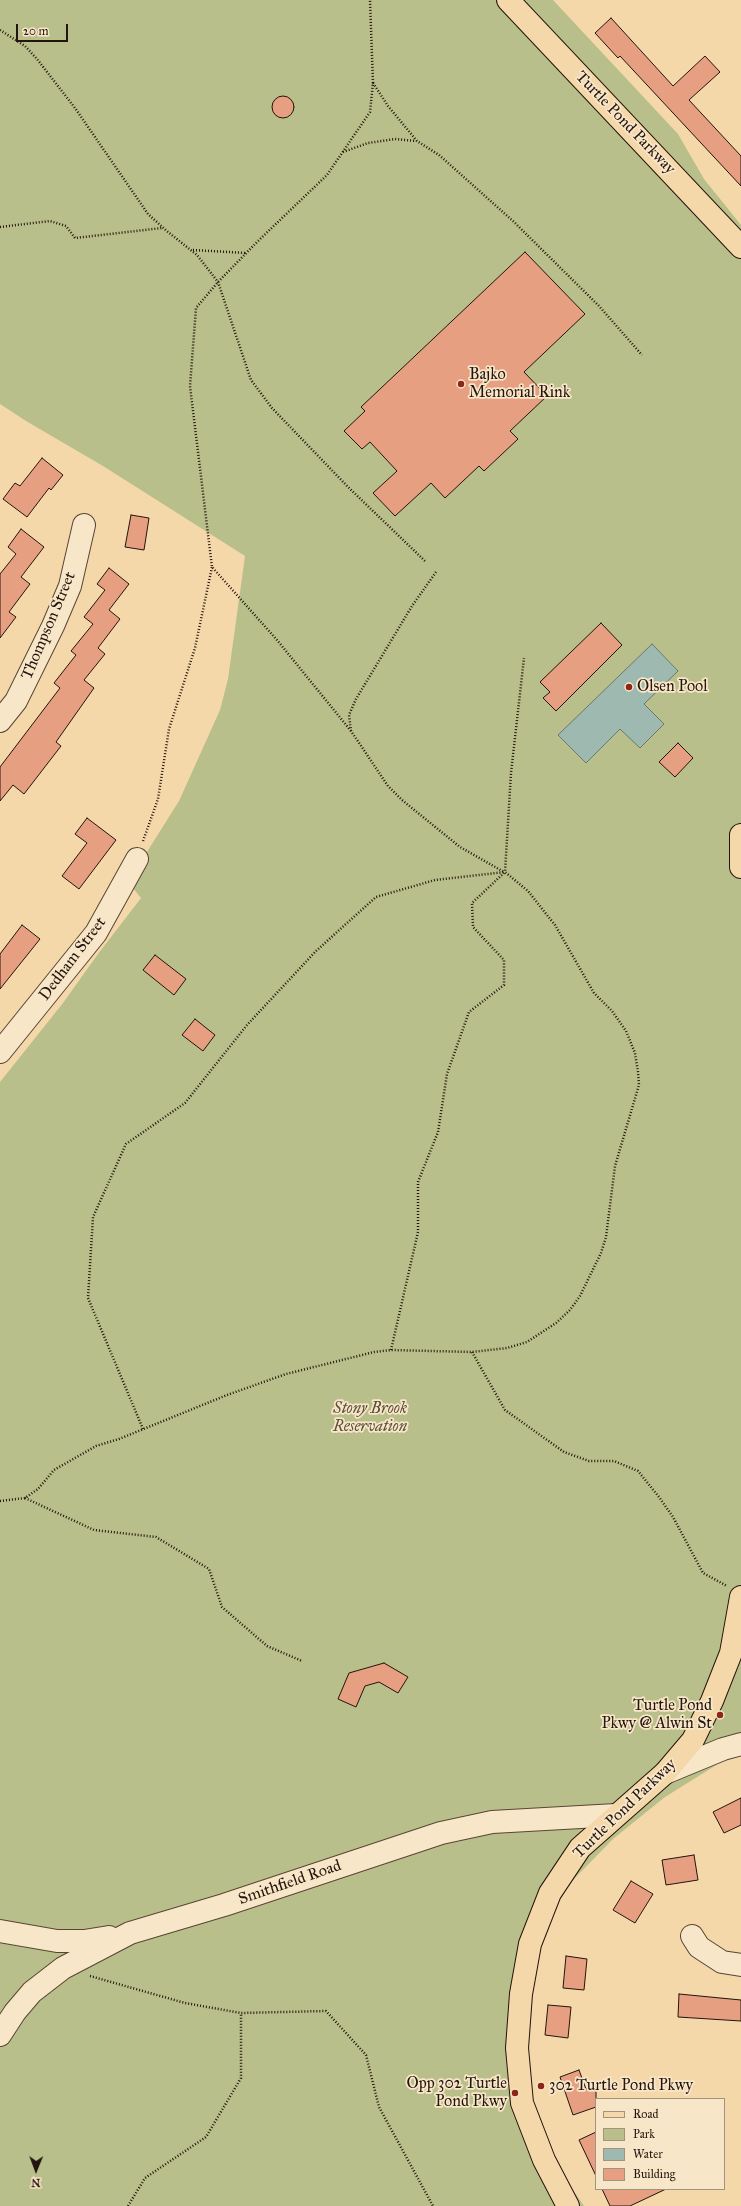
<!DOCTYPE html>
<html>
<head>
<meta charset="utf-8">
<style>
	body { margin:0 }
	#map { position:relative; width:741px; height:2206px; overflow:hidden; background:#f5d8aa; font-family:"IM FELL Great Primer",serif }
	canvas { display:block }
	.legend { position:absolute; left:595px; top:2098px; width:130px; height:92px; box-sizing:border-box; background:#f8e6c8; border:1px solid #a3927d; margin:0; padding:5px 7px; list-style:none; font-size:12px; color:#23140d }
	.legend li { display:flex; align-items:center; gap:8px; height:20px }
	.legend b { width:20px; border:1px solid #a3927d }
	.north { position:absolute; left:16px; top:2150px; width:40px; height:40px; -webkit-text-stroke:3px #f8e6c8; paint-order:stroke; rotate:181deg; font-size:11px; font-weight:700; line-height:16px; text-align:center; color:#23140d }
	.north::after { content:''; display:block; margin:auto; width:14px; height:18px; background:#23140d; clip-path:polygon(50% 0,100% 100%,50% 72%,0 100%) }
	.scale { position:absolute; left:16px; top:24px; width:52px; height:18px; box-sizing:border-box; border:2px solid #23140d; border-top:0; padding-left:5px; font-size:12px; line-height:14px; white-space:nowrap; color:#23140d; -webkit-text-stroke:3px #f8e6c8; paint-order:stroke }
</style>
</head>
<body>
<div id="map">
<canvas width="741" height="2206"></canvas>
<ul class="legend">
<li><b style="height:5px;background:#f5d8aa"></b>Road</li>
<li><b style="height:11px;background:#b9bf8a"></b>Park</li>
<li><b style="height:11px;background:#9db9b0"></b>Water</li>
<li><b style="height:11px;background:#e69f80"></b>Building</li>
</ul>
<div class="north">N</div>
<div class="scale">20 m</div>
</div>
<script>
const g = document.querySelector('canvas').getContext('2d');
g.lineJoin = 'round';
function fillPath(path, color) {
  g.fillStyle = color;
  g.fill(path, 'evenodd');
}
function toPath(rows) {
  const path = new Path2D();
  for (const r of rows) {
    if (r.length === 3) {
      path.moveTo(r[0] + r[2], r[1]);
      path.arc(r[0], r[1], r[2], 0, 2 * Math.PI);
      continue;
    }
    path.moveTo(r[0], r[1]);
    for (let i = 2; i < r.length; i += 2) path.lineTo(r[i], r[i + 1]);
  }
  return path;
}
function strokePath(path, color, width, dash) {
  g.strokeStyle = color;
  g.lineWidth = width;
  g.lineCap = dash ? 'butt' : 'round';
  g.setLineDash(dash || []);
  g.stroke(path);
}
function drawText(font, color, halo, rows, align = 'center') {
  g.font = font + ' "IM FELL Great Primer",serif';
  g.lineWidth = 3.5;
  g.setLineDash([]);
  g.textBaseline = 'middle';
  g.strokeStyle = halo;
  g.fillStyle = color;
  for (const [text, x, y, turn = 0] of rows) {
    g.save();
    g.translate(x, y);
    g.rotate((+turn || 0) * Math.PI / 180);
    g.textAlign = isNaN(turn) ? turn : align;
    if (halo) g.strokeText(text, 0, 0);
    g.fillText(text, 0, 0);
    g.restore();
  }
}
const green = toPath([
	[0,0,553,0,678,134,704,179,741,225,741,1755,718,1764,665,1797,613,1839,573,1880,545,1922,514,2011,538,2139,584,2206,0,2206,0,1082,63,1003,98,954,141,898,128,882,179,801,220,710,228,679,245,556,103,466,26,421,0,404]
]);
const water = toPath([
	[652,644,678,671,644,704,664,724,640,748,620,729,586,763,558,735,652,644]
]);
const building = toPath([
	[611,18,673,86,705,56,720,72,689,100,741,156,741,186,620,56,618,58,595,33,611,18],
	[283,107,11],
	[525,252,585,314,524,372,547,396,510,431,518,439,484,471,479,466,445,498,431,483,395,516,373,493,397,471,370,442,362,449,344,431,365,411,361,407,525,252],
	[42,458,63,475,51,490,49,488,27,517,3,499,15,483,20,486,42,458],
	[131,515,149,518,144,550,125,547,131,515],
	[21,529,44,547,21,577,30,584,9,612,16,617,0,638,0,574,16,554,8,547,21,529],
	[109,568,129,584,109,610,120,619,98,648,105,654,84,680,94,688,56,742,61,746,24,794,13,785,0,801,0,767,60,688,54,683,76,655,71,651,93,624,84,617,105,590,97,584,109,568],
	[601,623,622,645,556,711,543,698,550,692,540,682,601,623],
	[678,743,693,758,675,777,659,762,678,743],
	[87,818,116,840,79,889,62,876,87,843,75,834,87,818],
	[22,925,40,939,0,989,0,954,22,925],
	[155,955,186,979,174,995,143,970,155,955],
	[195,1019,215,1035,203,1051,182,1035,195,1019],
	[384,1663,408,1677,398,1693,379,1682,365,1686,356,1707,338,1699,349,1673,384,1663],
	[741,1798,741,1825,724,1833,713,1812,741,1798],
	[694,1855,698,1880,666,1885,662,1860,694,1855],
	[631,1881,653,1894,635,1923,613,1910,631,1881],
	[566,1956,587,1959,584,1990,563,1988,566,1956],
	[679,1994,741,2000,741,2021,678,2017,679,1994],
	[548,2005,571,2007,568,2038,545,2035,548,2005],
	[579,2070,586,2089,596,2086,596,2107,573,2115,560,2077,579,2070],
	[596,2132,596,2176,579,2140,596,2132],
	[602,2189,666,2189,630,2206,610,2206,602,2189]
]);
const path = toPath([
	[0,30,25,46,37,59,75,108,148,214,168,232,197,255,218,282,251,380,272,408,348,487,425,561],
	[373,83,388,106,417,141,439,155,514,222,599,306,642,355],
	[343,152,368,143,395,139,416,141],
	[0,227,50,221,66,226,75,238,162,228],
	[193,250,246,253],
	[436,572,412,606,356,699,349,715,351,731,388,786,402,800,460,847,504,872],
	[351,731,277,640,212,567,190,386,196,308,218,282,257,242,327,175,370,112,373,83,370,0],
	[143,841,158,799,169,729,195,648,212,567],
	[391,1350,418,1232,418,1182,438,1132,447,1074,469,1012,504,985,504,960,473,927,472,903,505,872],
	[472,1352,505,1410,564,1452,589,1461,614,1461,638,1471,659,1497,673,1517,703,1573,727,1586],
	[143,1429,88,1298,93,1217,126,1144,185,1103,247,1025,316,951,376,897,435,880,505,872],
	[25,1498,94,1530,156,1537,209,1569,222,1607,267,1646,302,1661],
	[0,1501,25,1498,38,1489,54,1470,96,1446,119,1439,227,1395,286,1374,374,1352,391,1350,472,1352,507,1348,527,1342,556,1323,570,1310,580,1296,601,1253,606,1237,615,1166,639,1085,638,1072,635,1053,626,1031,612,1011,594,993,555,925,543,910,528,891,505,872,511,773,524,658],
	[90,1976,185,2003,241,2013,326,2011,366,2055,379,2107,433,2206],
	[128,2206,145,2178,206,2137,241,2078,241,2013]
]);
const minor = toPath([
	[0,721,16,701,53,626,70,586,84,525],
	[0,1052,96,933,137,859],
	[665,1773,723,1749,741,1744],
	[0,1931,57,1941,84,1941,109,1937],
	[692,1936,699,1947,722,1962,741,1965],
	[0,2035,15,2012,32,1992,63,1968,130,1933,224,1905,441,1833,492,1822,616,1815]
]);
const major = toPath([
	[508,0,741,247],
	[741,835,741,867],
	[568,2206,544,2160,522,2103,517,2048,521,1994,530,1944,550,1893,580,1848,665,1773,693,1740,712,1701,731,1653,741,1597]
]);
const markers = [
	[461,384,4,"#8f2418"],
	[629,687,4,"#8f2418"],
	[720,1715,4,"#8f2418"],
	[541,2086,4,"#8f2418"],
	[515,2093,4,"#8f2418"]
];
const streetNames = [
	["Turtle Pond Parkway",625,123,46],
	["Thompson Street",49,626,-67],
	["Dedham Street",73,959,-53],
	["Turtle Pond Parkway",625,1809,-44],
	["Smithfield Road",290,1883,-19]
];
const poiNames = [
	["Bajko",469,375],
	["Memorial Rink",469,393],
	["Olsen Pool",637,687],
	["Turtle Pond",712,1706,"right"],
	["Pkwy @ Alwin St",712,1724,"right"],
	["Opp 302 Turtle",507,2084,"right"],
	["Pond Pkwy",507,2102,"right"],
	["302 Turtle Pond Pkwy",549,2086]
];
const parkNames = [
	["Stony Brook",370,1409],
	["Reservation",370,1427]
];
fillPath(green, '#b9bf8a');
fillPath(water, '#9db9b0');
strokePath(water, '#6c776f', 1);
fillPath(building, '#e69f80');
strokePath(building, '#23140d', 1);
strokePath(minor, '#584534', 24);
strokePath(major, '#23140d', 24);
strokePath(path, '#23140d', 2.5, [1, 2]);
strokePath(minor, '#f8e6c8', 22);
strokePath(major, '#f5d8aa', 22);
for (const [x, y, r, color] of markers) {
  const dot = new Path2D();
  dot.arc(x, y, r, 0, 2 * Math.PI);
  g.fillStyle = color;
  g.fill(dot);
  strokePath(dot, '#f8e6c8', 1.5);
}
drawText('16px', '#23140d', '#f8e6c8', streetNames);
drawText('16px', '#23140d', '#f8e6c8', poiNames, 'left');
drawText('italic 16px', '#585039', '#f8e6c8', parkNames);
</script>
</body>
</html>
